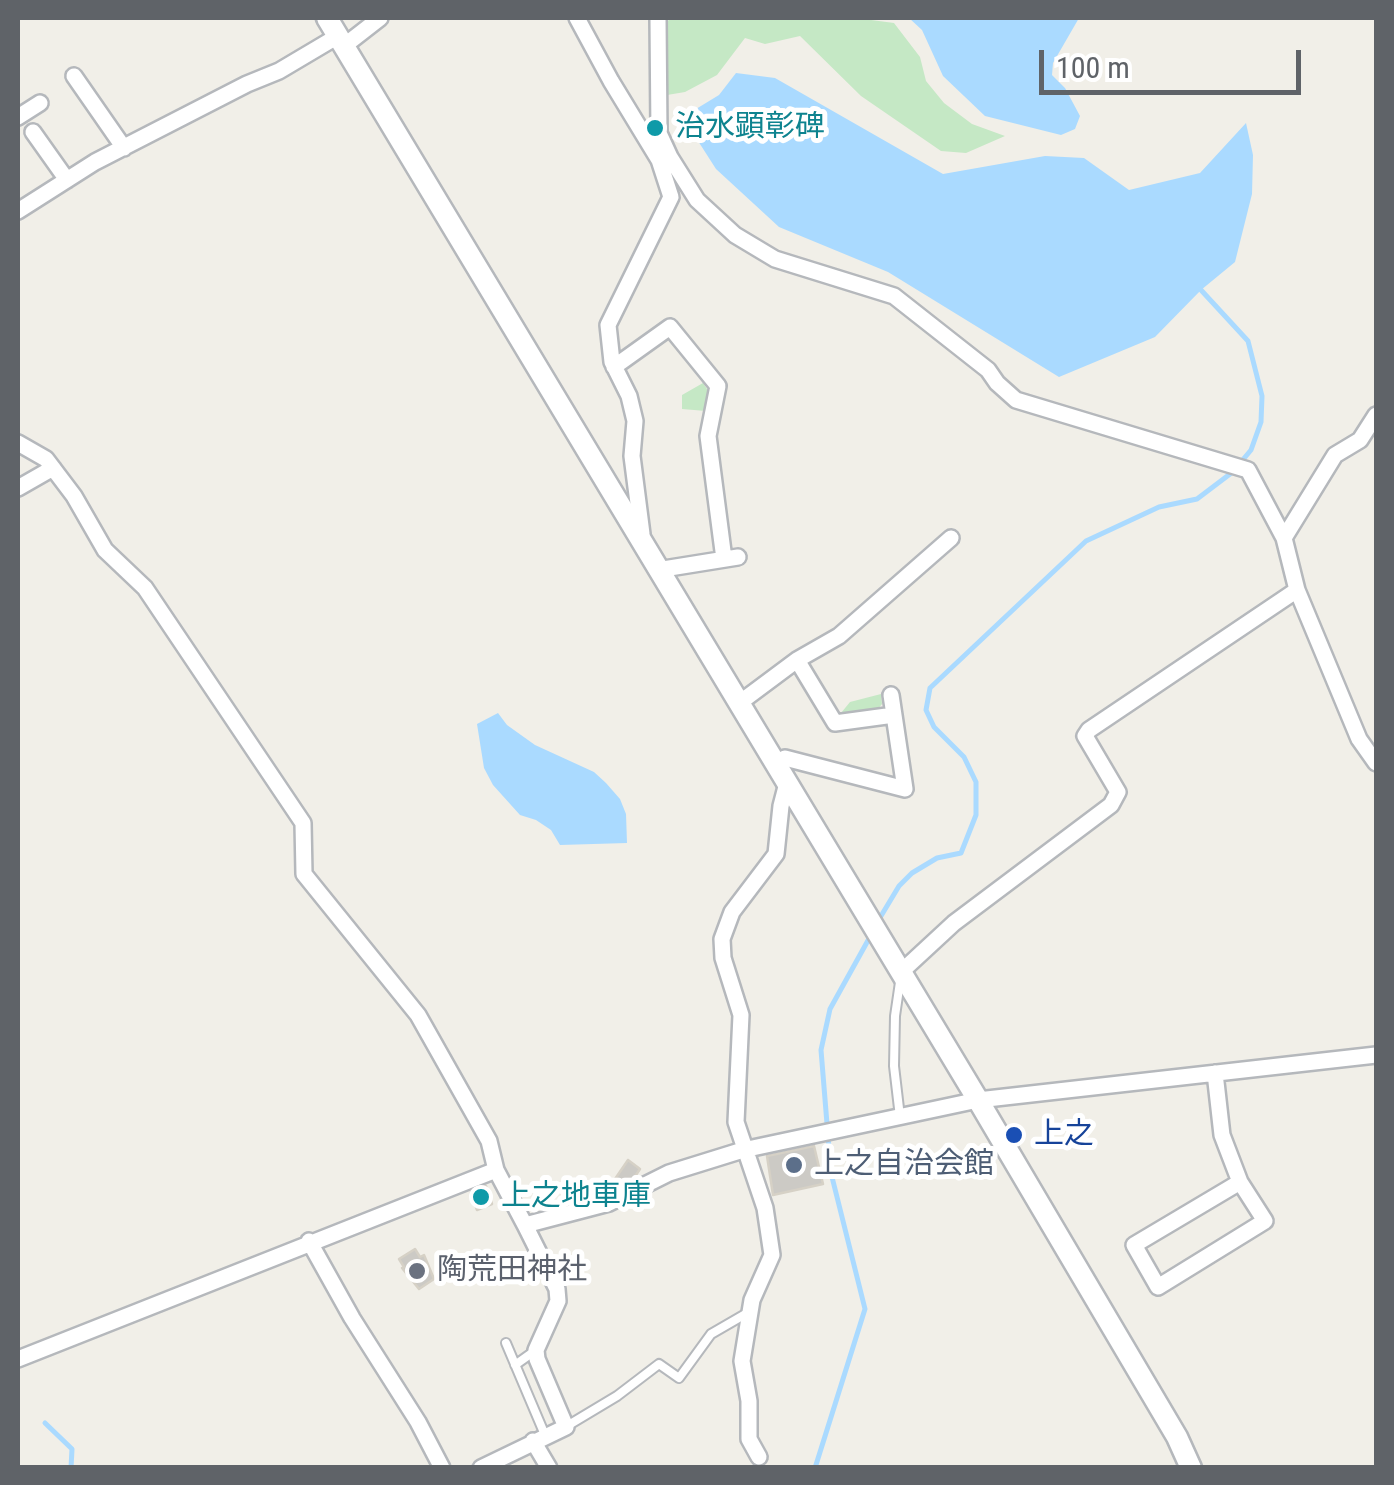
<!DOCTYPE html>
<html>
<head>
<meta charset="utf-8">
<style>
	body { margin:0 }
	#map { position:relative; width:1394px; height:1485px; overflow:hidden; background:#f1efe8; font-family:"Roboto Condensed",sans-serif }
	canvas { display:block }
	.frame { position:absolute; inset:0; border:20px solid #5f6368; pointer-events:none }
	.scale { position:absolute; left:1039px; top:50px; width:262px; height:45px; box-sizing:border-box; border:5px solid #5f6368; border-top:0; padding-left:12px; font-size:30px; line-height:35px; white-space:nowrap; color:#5f6368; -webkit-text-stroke:8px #fff; paint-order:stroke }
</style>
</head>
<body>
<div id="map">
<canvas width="1394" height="1485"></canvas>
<div class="frame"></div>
<div class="scale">100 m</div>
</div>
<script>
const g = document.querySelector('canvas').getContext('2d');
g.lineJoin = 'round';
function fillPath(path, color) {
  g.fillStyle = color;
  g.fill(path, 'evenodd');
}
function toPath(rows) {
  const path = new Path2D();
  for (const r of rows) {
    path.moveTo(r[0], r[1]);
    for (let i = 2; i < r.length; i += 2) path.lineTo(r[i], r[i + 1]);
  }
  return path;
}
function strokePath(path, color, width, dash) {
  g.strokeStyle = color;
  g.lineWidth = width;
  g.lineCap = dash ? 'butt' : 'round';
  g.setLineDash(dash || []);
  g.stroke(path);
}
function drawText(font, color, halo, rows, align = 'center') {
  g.font = font + ' "Roboto Condensed","Noto Sans JP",sans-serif';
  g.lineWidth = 10;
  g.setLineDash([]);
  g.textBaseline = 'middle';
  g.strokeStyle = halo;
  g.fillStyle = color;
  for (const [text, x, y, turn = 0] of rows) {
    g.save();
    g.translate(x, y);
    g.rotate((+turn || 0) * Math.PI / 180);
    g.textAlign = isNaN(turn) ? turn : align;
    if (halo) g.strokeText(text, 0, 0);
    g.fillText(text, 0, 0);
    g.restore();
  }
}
const green = toPath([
	[670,18,856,18,894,23,920,57,926,81,944,103,972,124,1005,136,966,153,941,151,861,96,800,36,765,44,745,38,717,75,685,92,667,95,666,24],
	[703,383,709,392,706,411,682,409,682,395],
	[881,694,882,704,877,710,841,713,850,702]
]);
const water = toPath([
	[909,18,1079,18,1053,63,1052,75,1065,88,1080,116,1075,129,1061,135,985,116,943,76,922,30],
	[736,73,775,78,943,174,1045,156,1084,158,1129,190,1200,173,1246,123,1253,155,1252,194,1235,262,1201,290,1155,337,1059,377,888,272,779,227,716,169,691,130,696,109,719,95],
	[498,713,507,725,535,745,594,772,606,783,620,799,626,814,627,843,560,845,551,830,536,820,520,815,493,785,484,768,477,724]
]);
const stream = toPath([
	[1201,290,1248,341,1262,396,1261,422,1251,450,1241,462],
	[878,921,899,886,912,873,937,858,961,853,976,815,976,782,964,757,934,727,926,710,930,688,1086,541,1159,507,1197,499,1234,471],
	[45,1423,72,1449,71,1468],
	[815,1468,865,1309,831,1173,821,1050,830,1009,871,935]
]);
const building = toPath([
	[814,1146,823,1184,773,1195,767,1156,814,1146],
	[628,1160,640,1169,634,1178,622,1184,615,1179,628,1160],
	[486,1186,492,1204,477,1210,471,1192,486,1186],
	[415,1249,420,1257,424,1255,434,1279,419,1289,402,1268,404,1267,399,1259,415,1249]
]);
const service = toPath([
	[900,982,895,1016,894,1066,900,1117],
	[506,1343,545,1435],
	[515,1365,536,1350],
	[567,1426,617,1396,659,1364,679,1378,711,1334,749,1312]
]);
const minor = toPath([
	[577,18,611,81,659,160,671,197,608,325,612,362,629,396,635,421,632,456,642,534],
	[344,46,380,18],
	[74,76,124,148],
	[18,117,40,103],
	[33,132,67,180],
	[659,133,670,157,697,200,735,235,775,259,894,296,988,370,997,383,1016,400,1248,470,1284,538,1297,590,1359,739,1376,763],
	[655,136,659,133,658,18],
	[18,211,95,162,247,84,279,71,338,36],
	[614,367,670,327,718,386,708,436,724,559],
	[18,443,46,459,74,496,105,550,145,588,303,823,304,874,418,1015,489,1141,496,1170],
	[18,488,53,468],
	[1284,538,1335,455,1360,440,1376,415],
	[657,570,738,557],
	[797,660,835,723,894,715],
	[738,704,797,660,839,636,951,538],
	[775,763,785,758,905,789,891,695],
	[901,972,954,923,1111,805,1118,792,1085,736,1089,730,1297,590],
	[1215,1073,1222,1135,1240,1182,1265,1221,1158,1287,1134,1245,1240,1182],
	[309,1241,352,1318,418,1422,442,1468],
	[18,1359,496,1170,525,1225,609,1203,669,1173,743,1150,978,1100,1376,1055],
	[533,1441,549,1468],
	[759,1457,749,1439,749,1401,742,1361,752,1300,772,1255,765,1208,736,1122,741,1015,723,958,722,939,732,912,776,854,781,806,787,783],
	[481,1468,566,1427,537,1359,536,1350,558,1301,557,1289,525,1225]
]);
const tertiary = toPath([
	[327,18,978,1100,1177,1437,1191,1468]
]);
const markers = [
	[655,128,10,"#0f9aa8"],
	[1014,1135,10,"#1a4fb4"],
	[794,1165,10,"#5c6f8a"],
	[481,1197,10,"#0f9aa8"],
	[417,1271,10,"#6b7280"]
];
const cultureNames = [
	["治水顕彰碑",675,128],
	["上之地車庫",501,1197]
];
const transitNames = [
	["上之",1034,1135]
];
const serviceNames = [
	["上之自治会館",814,1165]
];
const worshipNames = [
	["陶荒田神社",437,1271]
];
fillPath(green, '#c5e8c5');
fillPath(water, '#aadaff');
strokePath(stream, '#aadaff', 5);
fillPath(building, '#cccac5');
strokePath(building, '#d6d1c6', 2.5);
strokePath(service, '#b5b8bc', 12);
strokePath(minor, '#b5b8bc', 20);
strokePath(tertiary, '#b5b8bc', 25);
strokePath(service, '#fff', 8);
strokePath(minor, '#fff', 15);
strokePath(tertiary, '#fff', 20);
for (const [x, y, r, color] of markers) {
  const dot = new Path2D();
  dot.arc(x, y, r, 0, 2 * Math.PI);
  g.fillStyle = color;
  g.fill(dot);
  strokePath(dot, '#fff', 4);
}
drawText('30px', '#0d838f', '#fff', cultureNames, 'left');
drawText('30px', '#164399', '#fff', transitNames, 'left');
drawText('30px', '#4e5e75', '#fff', serviceNames, 'left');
drawText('30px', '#5b616d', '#fff', worshipNames, 'left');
</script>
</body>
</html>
